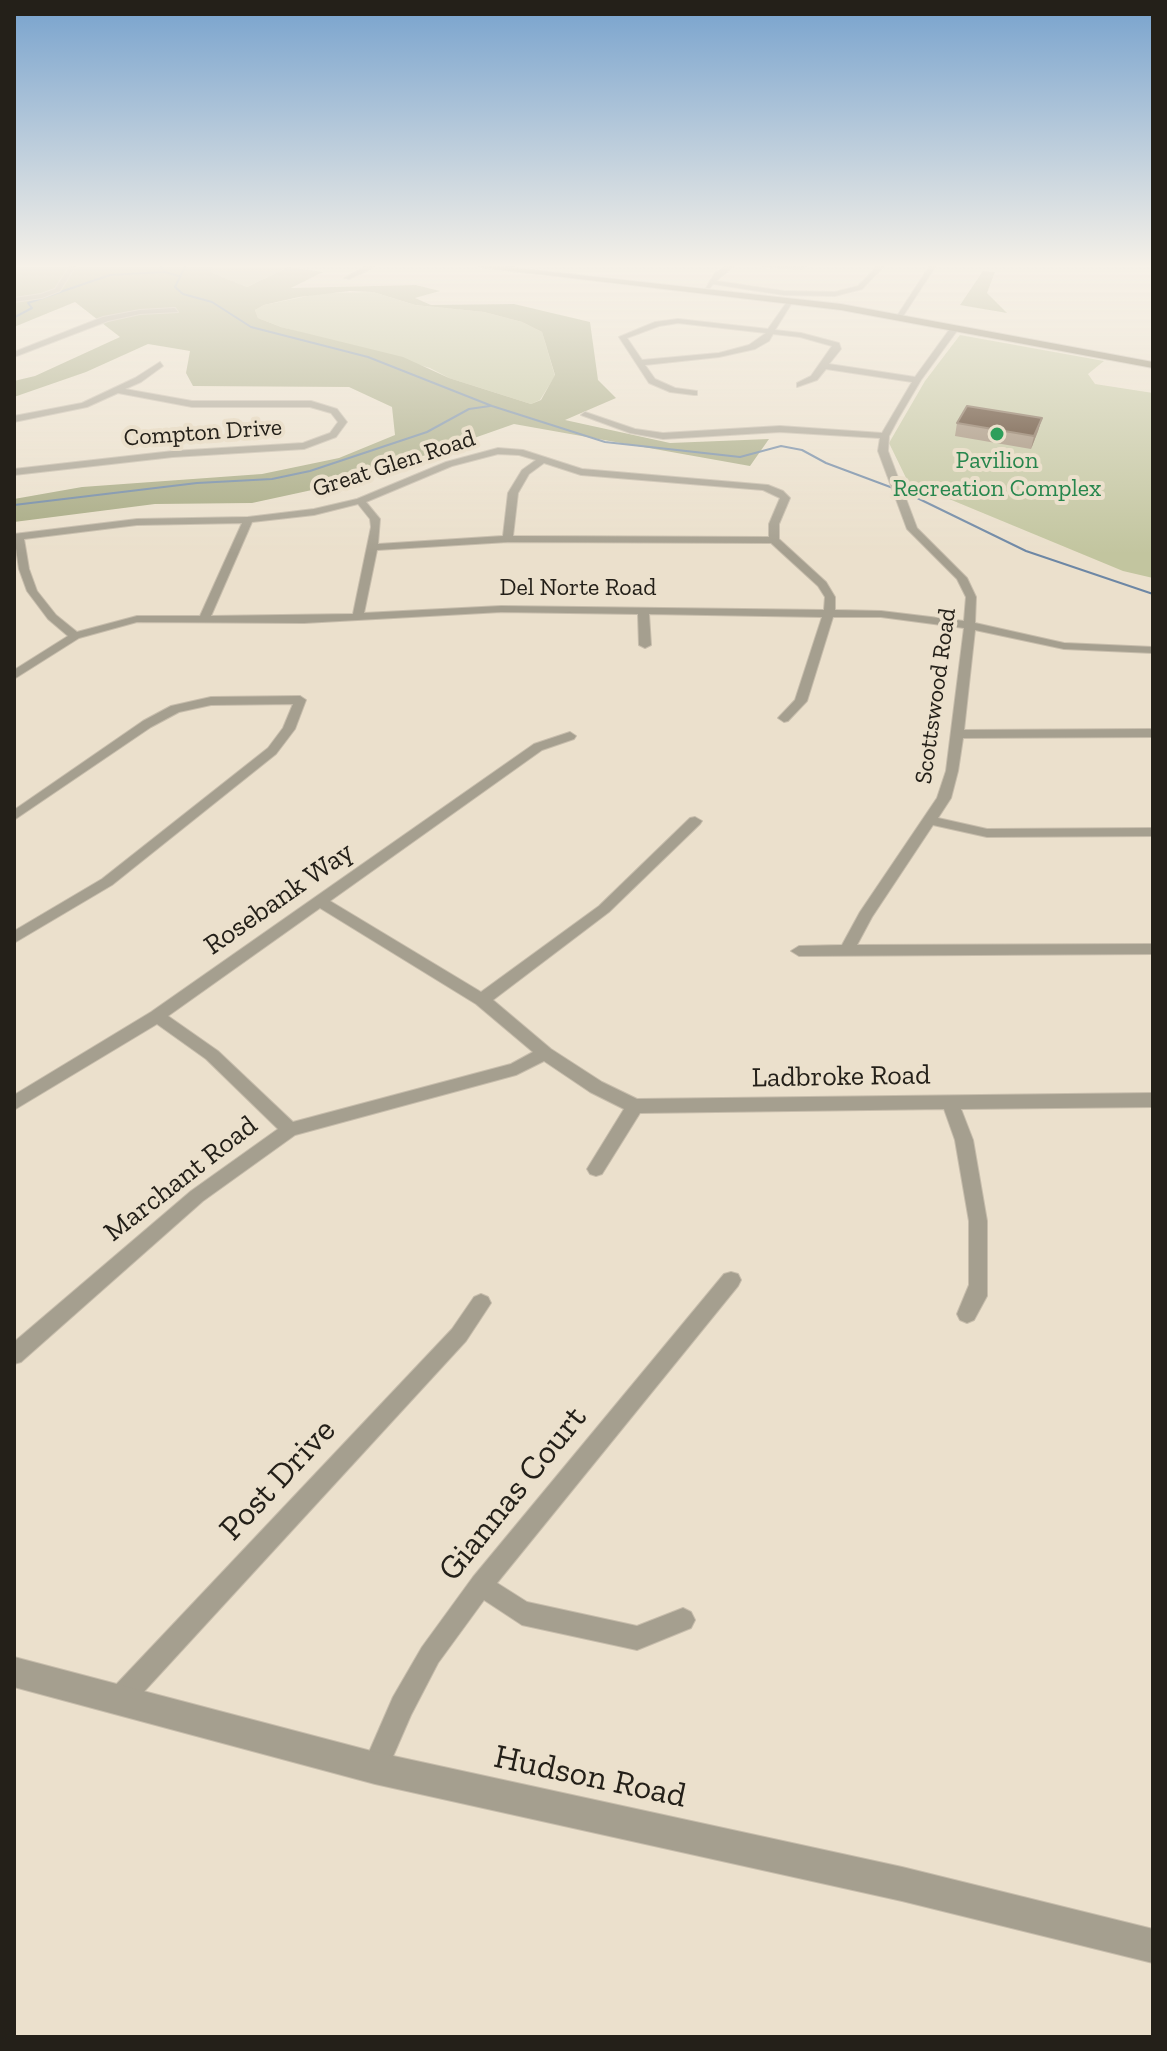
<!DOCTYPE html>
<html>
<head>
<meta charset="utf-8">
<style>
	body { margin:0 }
	#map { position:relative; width:1167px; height:2051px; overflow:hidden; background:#ebe0cc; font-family:"Zilla Slab",serif }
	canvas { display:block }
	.frame { position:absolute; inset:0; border:16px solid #242019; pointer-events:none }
</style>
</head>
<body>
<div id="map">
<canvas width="1167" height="2051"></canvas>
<div class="frame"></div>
</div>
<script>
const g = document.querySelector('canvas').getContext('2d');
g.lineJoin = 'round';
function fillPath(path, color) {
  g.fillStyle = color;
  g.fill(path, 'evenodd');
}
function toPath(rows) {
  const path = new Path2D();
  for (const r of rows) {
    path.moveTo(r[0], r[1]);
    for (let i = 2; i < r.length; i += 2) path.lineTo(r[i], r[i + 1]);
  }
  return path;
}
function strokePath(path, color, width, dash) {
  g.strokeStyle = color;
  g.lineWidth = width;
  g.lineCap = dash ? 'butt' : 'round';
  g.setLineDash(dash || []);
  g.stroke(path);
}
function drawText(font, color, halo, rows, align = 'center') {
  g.font = font + ' "Zilla Slab",serif';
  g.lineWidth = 8;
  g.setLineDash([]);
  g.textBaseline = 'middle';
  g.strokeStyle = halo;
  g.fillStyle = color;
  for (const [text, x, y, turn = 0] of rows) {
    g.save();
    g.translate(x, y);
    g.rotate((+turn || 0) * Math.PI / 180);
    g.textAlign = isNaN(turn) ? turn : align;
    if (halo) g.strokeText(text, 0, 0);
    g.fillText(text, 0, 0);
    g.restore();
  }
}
const green = toPath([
	[212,267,288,267,247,287,209,272],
	[373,292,415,305,484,312,522,322,542,332,555,376,540,400,531,404,449,378,430,368,281,327,258,318,255,310,264,305,322,293],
	[960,335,1104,361,1088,374,1095,384,1153,393,1153,578,1123,571,908,482,889,443,925,381]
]);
const forest = toPath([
	[14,267,212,267,210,272,247,287,288,267,323,272,291,288,416,285,440,291,415,298,431,305,514,304,590,322,598,380,616,398,565,420,670,443,769,439,750,466,514,424,349,482,252,503,155,504,14,522,14,499,82,487,262,474,339,458,395,435,392,407,349,387,193,386,186,373,190,351,148,344,86,372,14,397,14,381,35,376,120,337,75,302,14,327],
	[350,291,373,292,415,305,484,312,522,322,542,332,555,375,541,400,531,404,449,378,403,357,281,327,258,318,255,310,264,305,299,297],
	[983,271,995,272,987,293,1007,313,960,305]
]);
const stream = toPath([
	[161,267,165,272,179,276],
	[185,267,175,287,183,294,212,302,251,327,368,357,492,406,605,442,740,457,781,446,802,450,826,463,909,494,1026,551,1153,594],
	[15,317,32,308,28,303,110,275,165,272],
	[14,505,197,483,272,479,310,471,427,432,469,409,490,406]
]);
const minor = toPath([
	[69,267,75,267,60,291,42,298,14,302,14,298,41,294,55,289,69,267],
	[366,267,374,267,349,279,344,278,366,267],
	[726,267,733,267,716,281,784,291,835,292,858,286,877,267,883,267,862,289,835,296,784,295,713,284,710,288,706,288,715,273,726,267],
	[763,267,806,267,803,269,763,267],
	[929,267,935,267,901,319,895,319,929,267],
	[789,299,793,301,775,330,801,333,839,343,841,349,829,364,915,377,952,326,959,328,921,380,898,419,889,436,888,451,917,528,967,578,976,597,975,623,1064,643,1153,647,1153,653,1064,649,975,630,964,730,1153,729,1153,737,963,738,958,771,951,798,938,818,987,829,1153,828,1153,836,987,837,933,825,872,917,857,945,1153,944,1153,954,799,956,791,951,799,946,842,945,860,912,937,798,946,771,964,628,881,617,833,617,807,701,788,721,784,722,778,718,795,700,822,617,649,614,651,645,645,648,639,645,638,614,501,612,304,623,137,622,79,638,14,679,14,670,68,636,48,619,27,591,19,569,14,534,137,519,248,517,314,509,357,499,446,462,498,448,523,450,582,469,768,485,783,491,790,498,779,524,779,539,826,582,835,597,835,610,881,611,964,621,966,597,957,579,907,529,878,451,880,438,780,432,663,439,630,433,581,415,585,412,635,429,663,433,780,426,882,433,912,382,826,369,817,380,797,387,797,383,811,376,832,346,800,337,773,334,769,341,755,349,719,357,645,365,655,379,675,388,697,391,697,395,694,395,670,392,649,383,619,337,655,322,678,319,768,329,789,299],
	[678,323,766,333,749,345,719,353,642,360,627,338,659,326,678,323],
	[498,454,519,455,536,460,522,470,508,493,503,536,378,544,380,519,366,502,452,466,498,454],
	[544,463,581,475,763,490,780,498,769,524,769,537,513,536,518,493,529,474,544,463],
	[358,504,370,519,371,527,353,614,211,616,252,522,314,515,358,504],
	[242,523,200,616,137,616,77,632,56,615,37,591,29,569,24,539,137,525,242,523],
	[508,542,771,543,818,586,825,597,824,610,501,606,364,613,377,550,508,542],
	[175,308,178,312,140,314,108,321,14,357,14,352,103,317,140,310,175,308],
	[160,362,163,366,141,382,125,389,192,401,311,401,337,409,347,422,336,437,304,449,173,457,14,475,14,469,173,451,303,443,330,433,338,422,331,413,310,407,192,407,118,393,87,407,14,422,14,416,82,403,135,378,160,362],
	[300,696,306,700,295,729,276,754,112,885,14,943,14,931,102,879,268,748,283,728,293,704,211,705,179,712,151,727,14,820,14,810,143,721,171,706,211,697,300,696],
	[570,732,576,736,574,739,542,750,330,901,481,992,599,906,690,818,695,817,702,821,700,824,609,912,493,1000,551,1049,602,1082,637,1099,1153,1093,1153,1107,961,1109,973,1140,987,1221,987,1296,974,1320,967,1323,960,1320,957,1314,969,1285,969,1221,955,1140,944,1109,640,1113,602,1174,596,1176,590,1174,587,1169,624,1109,590,1092,544,1061,516,1075,295,1135,203,1201,21,1362,14,1364,14,1342,191,1191,278,1129,206,1059,157,1024,14,1110,14,1095,151,1012,534,744,570,732],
	[320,908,476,1004,533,1052,511,1064,293,1122,218,1051,168,1016,320,908],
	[731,1272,738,1274,741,1280,738,1286,497,1583,527,1602,637,1626,683,1608,691,1612,695,1620,691,1628,637,1650,522,1625,484,1600,438,1663,411,1715,384,1777,375,1781,366,1777,362,1768,366,1759,393,1697,422,1647,473,1577,724,1274,731,1272],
	[481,1294,488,1297,491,1303,466,1341,128,1709,119,1712,110,1709,107,1700,110,1691,452,1329,474,1297,481,1294]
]);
const tertiary = toPath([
	[14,1657,375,1752,902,1867,1153,1929,1153,1963,902,1901,375,1784,14,1687,14,1657]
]);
const secondary = toPath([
	[479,267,506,267,841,304,1153,362,1153,368,841,310,479,267]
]);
const wall = toPath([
	[1042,418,1038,431,1031,449,955,436,957,423]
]);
const shadedWall = toPath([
	[1042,418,1038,431,1031,449,1034,436]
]);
const building = toPath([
	[967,406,1042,418,1034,436,957,423,967,406]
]);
const markers = [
	[997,434,8,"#2e9e5b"]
];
const farStreetnames = [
	["Compton Drive",203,433,-4],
	["Great Glen Road",394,464,-18],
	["Del Norte Road",578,588],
	["Scottswood Road",936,696,-82]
];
const farLeisurenames = [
	["Pavilion",997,461],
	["Recreation Complex",997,489]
];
const streetNames = [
	["Rosebank Way",279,899,-35],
	["Ladbroke Road",841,1077,-1],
	["Marchant Road",181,1179,-38]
];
const nearStreetnames = [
	["Post Drive",278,1480,-47],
	["Giannas Court",513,1494,-51],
	["Hudson Road",590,1777,12]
];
fillPath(green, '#c2c59f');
fillPath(forest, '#a6a982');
strokePath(stream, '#6d87a5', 2);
strokePath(minor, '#c7bdac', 2);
strokePath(tertiary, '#c7bdac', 2);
strokePath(secondary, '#c7bdac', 2);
fillPath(minor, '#a59f8f');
fillPath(tertiary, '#a59f8f');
fillPath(secondary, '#888067');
fillPath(wall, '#9a8670');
fillPath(shadedWall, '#79624c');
fillPath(building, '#482c15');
strokePath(building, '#79624c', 2);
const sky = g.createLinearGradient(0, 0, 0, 554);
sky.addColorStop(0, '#77a2cd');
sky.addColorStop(0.48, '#f6f1e8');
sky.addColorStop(1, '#f6f1e800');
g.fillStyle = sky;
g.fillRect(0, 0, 1167, 554);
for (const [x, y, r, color] of markers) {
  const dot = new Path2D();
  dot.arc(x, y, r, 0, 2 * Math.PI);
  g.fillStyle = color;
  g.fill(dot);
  strokePath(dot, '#ebe0cc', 3);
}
drawText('24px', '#242019', '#ebe0cc', farStreetnames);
drawText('24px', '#27864d', '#ebe0cc', farLeisurenames);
drawText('28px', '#242019', '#ebe0cc', streetNames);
drawText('34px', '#242019', '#ebe0cc', nearStreetnames);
</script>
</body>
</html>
